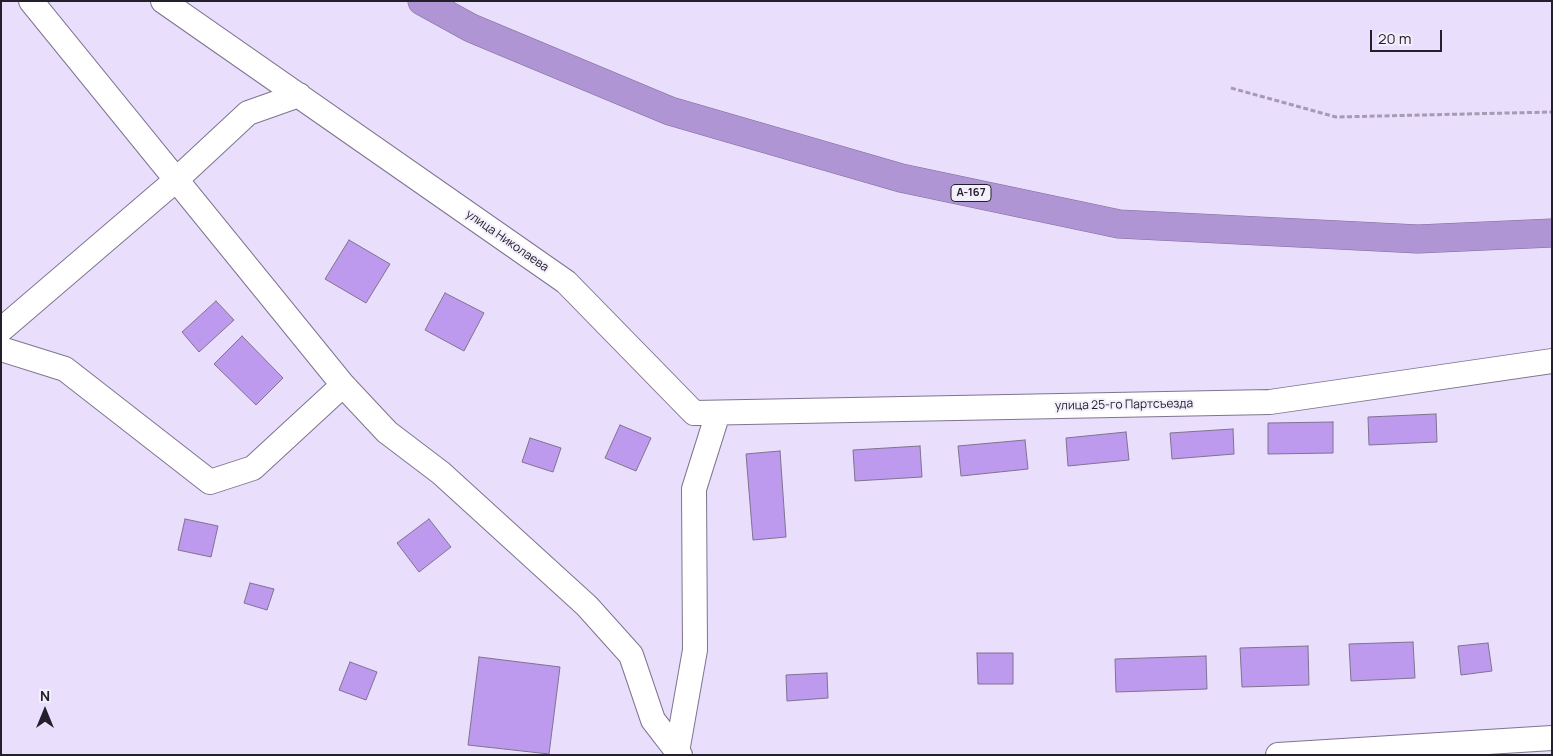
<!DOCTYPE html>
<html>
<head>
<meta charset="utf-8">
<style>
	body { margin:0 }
	#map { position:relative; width:1553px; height:756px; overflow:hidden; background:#eadefd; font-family:Manrope,sans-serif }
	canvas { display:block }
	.frame { position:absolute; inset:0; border:2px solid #24202b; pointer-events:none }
	.north { position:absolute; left:20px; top:686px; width:50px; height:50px; -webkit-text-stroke:4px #f4effc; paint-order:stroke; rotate:0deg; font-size:14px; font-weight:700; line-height:20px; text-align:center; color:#24202b }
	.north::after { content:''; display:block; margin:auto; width:18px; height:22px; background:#24202b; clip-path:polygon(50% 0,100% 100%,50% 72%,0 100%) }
	.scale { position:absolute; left:1370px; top:30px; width:72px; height:22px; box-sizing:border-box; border:2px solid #24202b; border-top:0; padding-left:6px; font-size:15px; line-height:18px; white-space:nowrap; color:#24202b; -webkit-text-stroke:4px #f4effc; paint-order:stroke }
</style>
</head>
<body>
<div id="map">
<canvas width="1553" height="756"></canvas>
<div class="frame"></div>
<div class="north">N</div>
<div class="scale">20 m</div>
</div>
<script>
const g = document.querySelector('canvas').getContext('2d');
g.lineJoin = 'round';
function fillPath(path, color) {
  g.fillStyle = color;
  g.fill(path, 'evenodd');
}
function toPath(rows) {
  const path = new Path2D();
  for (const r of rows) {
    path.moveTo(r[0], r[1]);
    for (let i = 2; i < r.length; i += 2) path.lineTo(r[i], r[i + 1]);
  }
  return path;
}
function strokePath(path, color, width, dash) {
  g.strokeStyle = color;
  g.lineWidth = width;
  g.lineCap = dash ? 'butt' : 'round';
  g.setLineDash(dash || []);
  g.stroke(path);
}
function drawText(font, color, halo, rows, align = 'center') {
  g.font = font + ' Manrope,sans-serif';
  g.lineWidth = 4;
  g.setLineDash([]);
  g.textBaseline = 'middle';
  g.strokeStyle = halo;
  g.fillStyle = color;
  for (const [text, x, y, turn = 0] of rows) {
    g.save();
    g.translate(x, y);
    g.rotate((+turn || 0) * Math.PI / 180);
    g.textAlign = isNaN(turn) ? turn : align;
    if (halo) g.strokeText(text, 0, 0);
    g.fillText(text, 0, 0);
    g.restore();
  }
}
const building = toPath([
	[349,240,390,264,366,303,325,279,349,240],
	[445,293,484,313,464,351,425,330,445,293],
	[216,301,234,320,199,352,182,332,216,301],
	[242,336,283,378,256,405,214,364,242,336],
	[1436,414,1437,442,1369,445,1368,417,1436,414],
	[1333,422,1333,453,1268,454,1268,423,1333,422],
	[620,425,651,438,636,471,605,458,620,425],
	[1233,429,1234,454,1172,459,1170,433,1233,429],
	[1126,432,1129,460,1068,466,1066,438,1126,432],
	[530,438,561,448,553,472,522,462,530,438],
	[1025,440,1028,469,961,476,958,446,1025,440],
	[920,446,922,477,855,481,853,450,920,446],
	[780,451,786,537,753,540,746,454,780,451],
	[185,519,218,526,211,557,178,550,185,519],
	[429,519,451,547,419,572,397,543,429,519],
	[250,583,274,589,267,610,244,603,250,583],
	[1413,642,1415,678,1351,681,1349,644,1413,642],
	[1488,643,1492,671,1461,675,1458,646,1488,643],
	[1308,646,1309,685,1242,687,1240,648,1308,646],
	[977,653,1013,653,1013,684,978,684,977,653],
	[1206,656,1207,689,1116,692,1115,659,1206,656],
	[479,657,560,667,549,754,468,745,479,657],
	[350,662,377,672,366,700,339,690,350,662],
	[827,673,828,698,787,701,786,675,827,673]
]);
const path = toPath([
	[1231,88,1336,117,1552,112]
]);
const minor = toPath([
	[31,1,343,385,387,432,441,473,587,606,631,655,653,720,680,755],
	[163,1,566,282,694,413,1270,402,1552,361],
	[1,330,176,180,248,113,299,95],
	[1,349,65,369,210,482,253,468,343,385],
	[677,752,695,650,694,489,718,413],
	[1278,755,1552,738]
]);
const highway = toPath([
	[422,1,471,28,670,111,901,178,1119,224,1418,239,1552,233]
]);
const shields = [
	[971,193,40]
];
const shieldNames = [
	["А-167",971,193]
];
const streetNames = [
	["улица Николаева",507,241,35],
	["улица 25-го Партсъезда",1124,405,-1]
];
fillPath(building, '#bd9aee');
strokePath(building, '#7e738e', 1);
strokePath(minor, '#7f748f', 26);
strokePath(highway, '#7e6c99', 29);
strokePath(path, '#a59bb3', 3, [5, 2.5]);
strokePath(minor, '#fff', 24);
strokePath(highway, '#af95d4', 28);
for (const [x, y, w] of shields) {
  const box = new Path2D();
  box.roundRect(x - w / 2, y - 8.5, w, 17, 4);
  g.fillStyle = '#f4effc';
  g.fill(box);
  strokePath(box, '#24202b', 1);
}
drawText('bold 11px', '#24202b', null, shieldNames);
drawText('12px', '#24202b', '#f4effc', streetNames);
</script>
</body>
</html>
